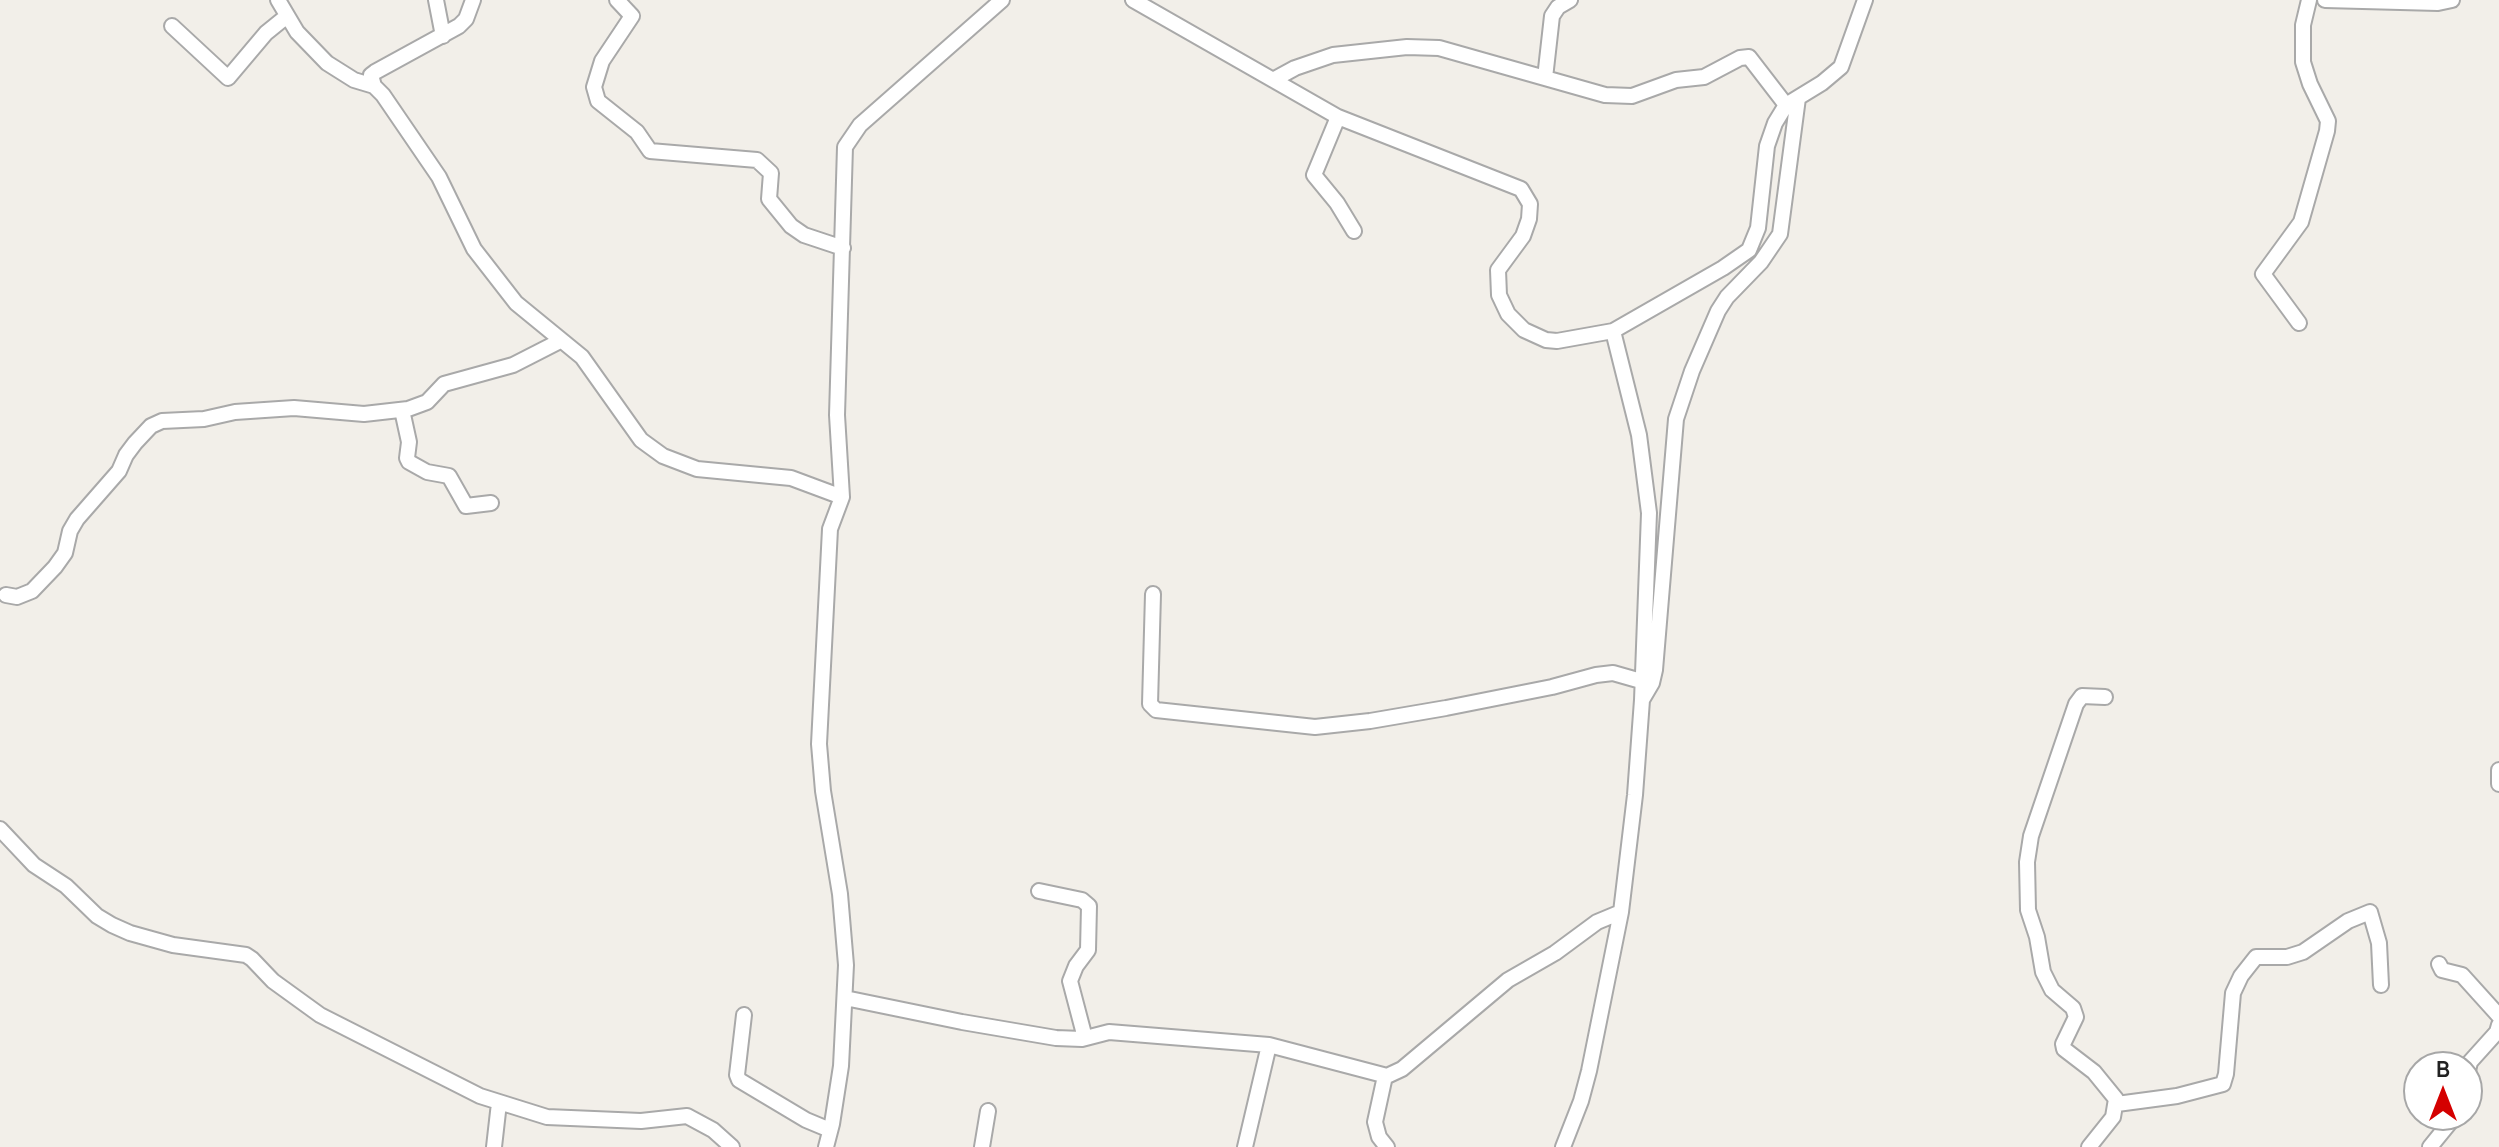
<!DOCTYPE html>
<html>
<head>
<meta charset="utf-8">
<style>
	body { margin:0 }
	#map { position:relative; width:2499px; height:1147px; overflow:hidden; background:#f2efe9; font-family:Manrope,sans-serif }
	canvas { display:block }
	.north { position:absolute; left:2403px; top:1051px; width:80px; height:80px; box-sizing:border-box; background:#fff; border:2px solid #a7a7a7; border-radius:50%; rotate:0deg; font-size:22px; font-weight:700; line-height:32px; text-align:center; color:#222 }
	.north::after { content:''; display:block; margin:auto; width:28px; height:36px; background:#d40000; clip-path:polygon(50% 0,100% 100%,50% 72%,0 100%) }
</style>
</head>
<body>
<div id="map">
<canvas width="2499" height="1147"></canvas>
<div class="north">B</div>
</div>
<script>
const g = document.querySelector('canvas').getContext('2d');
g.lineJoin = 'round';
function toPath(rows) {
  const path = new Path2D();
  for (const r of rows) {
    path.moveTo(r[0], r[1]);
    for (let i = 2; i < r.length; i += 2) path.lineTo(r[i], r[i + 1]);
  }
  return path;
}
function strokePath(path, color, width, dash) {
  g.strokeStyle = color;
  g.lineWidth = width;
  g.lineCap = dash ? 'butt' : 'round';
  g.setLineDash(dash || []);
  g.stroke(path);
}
const minor = toPath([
	[278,0,297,32,327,63,354,80,374,86,383,95,439,177,474,249,516,303,582,357,641,440,663,456,697,469,791,478,842,497],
	[436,0,443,36],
	[617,0,632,16,602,61,594,87,598,101,637,132,650,151,757,160,771,173,769,199,791,226,804,235,843,248],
	[1133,0,1338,117,1521,189,1530,204,1529,219,1523,236,1498,270,1499,295,1508,314,1524,330,1546,340,1557,341,1613,331,1723,268,1749,250,1758,228,1767,146,1775,123,1786,105,1822,83,1841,67,1865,0],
	[2325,0,2438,3,2452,0],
	[172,26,228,78,266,33,287,16],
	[1545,78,1552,16,1558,7,1570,0],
	[1273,80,1295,68,1333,55,1407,47,1439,48,1605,95,1632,96,1676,80,1704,77,1740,58,1749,57,1786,105],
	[374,86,371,75,375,72,459,26,466,19,473,0],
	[1338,117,1314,175,1337,203,1354,231],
	[2299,323,2263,274,2301,222,2327,131,2328,121,2310,84,2303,62,2303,25,2309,0],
	[402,410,409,442,407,458,409,462,427,472,449,476,466,506,491,503],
	[1153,594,1150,704,1156,710,1315,727,1370,721,1446,708,1552,687,1596,675,1613,673,1641,681],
	[6,595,17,597,32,591,55,567,65,553,70,531,77,519,119,471,126,455,135,443,151,426,162,421,204,419,235,412,294,408,364,414,408,409,427,402,444,384,513,365,560,341],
	[1642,700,1652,683,1655,670,1676,419,1692,371,1718,311,1727,297,1761,262,1780,234,1798,98],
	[2499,770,2499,784],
	[0,829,34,865,66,886,97,916,112,925,130,933,173,945,246,955,252,959,273,981,320,1015,480,1096,547,1117,641,1121,687,1116,713,1130,732,1147],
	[1039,891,1082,900,1089,906,1088,950,1076,966,1070,981,1085,1038],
	[2439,964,2442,970,2462,975,2499,1016],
	[845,998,962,1022,1056,1038,1082,1039,1109,1032,1269,1045,1387,1076,1402,1069,1508,980,1555,953,1597,922,1621,912],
	[744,1015,737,1075,739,1080,806,1120,830,1130],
	[1385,1076,1375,1122,1379,1137,1387,1147],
	[2467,1099,2470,1091,2468,1071,2470,1062,2497,1032,2499,1025],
	[2117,1104,2177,1096,2223,1084,2226,1074,2233,993,2241,976,2256,957,2287,957,2303,952,2348,921,2370,912,2379,943,2381,985],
	[494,1147,499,1103],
	[826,1147,832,1124,841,1066,846,965,840,894,823,791,819,744,830,529,842,497,837,415,845,147,860,125,1002,0],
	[982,1147,988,1111],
	[1245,1147,1269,1045],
	[1563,1147,1581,1101,1589,1071,1621,912,1635,795,1642,700,1649,513,1639,435,1613,331],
	[2089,1147,2113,1117,2116,1099,2094,1072,2064,1049,2063,1044,2076,1017,2073,1008,2052,990,2043,972,2037,937,2028,910,2027,862,2031,836,2076,704,2082,696,2105,697],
	[2430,1147,2456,1115]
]);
strokePath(minor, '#a9a9a9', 18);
strokePath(minor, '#fff', 14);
</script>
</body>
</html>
